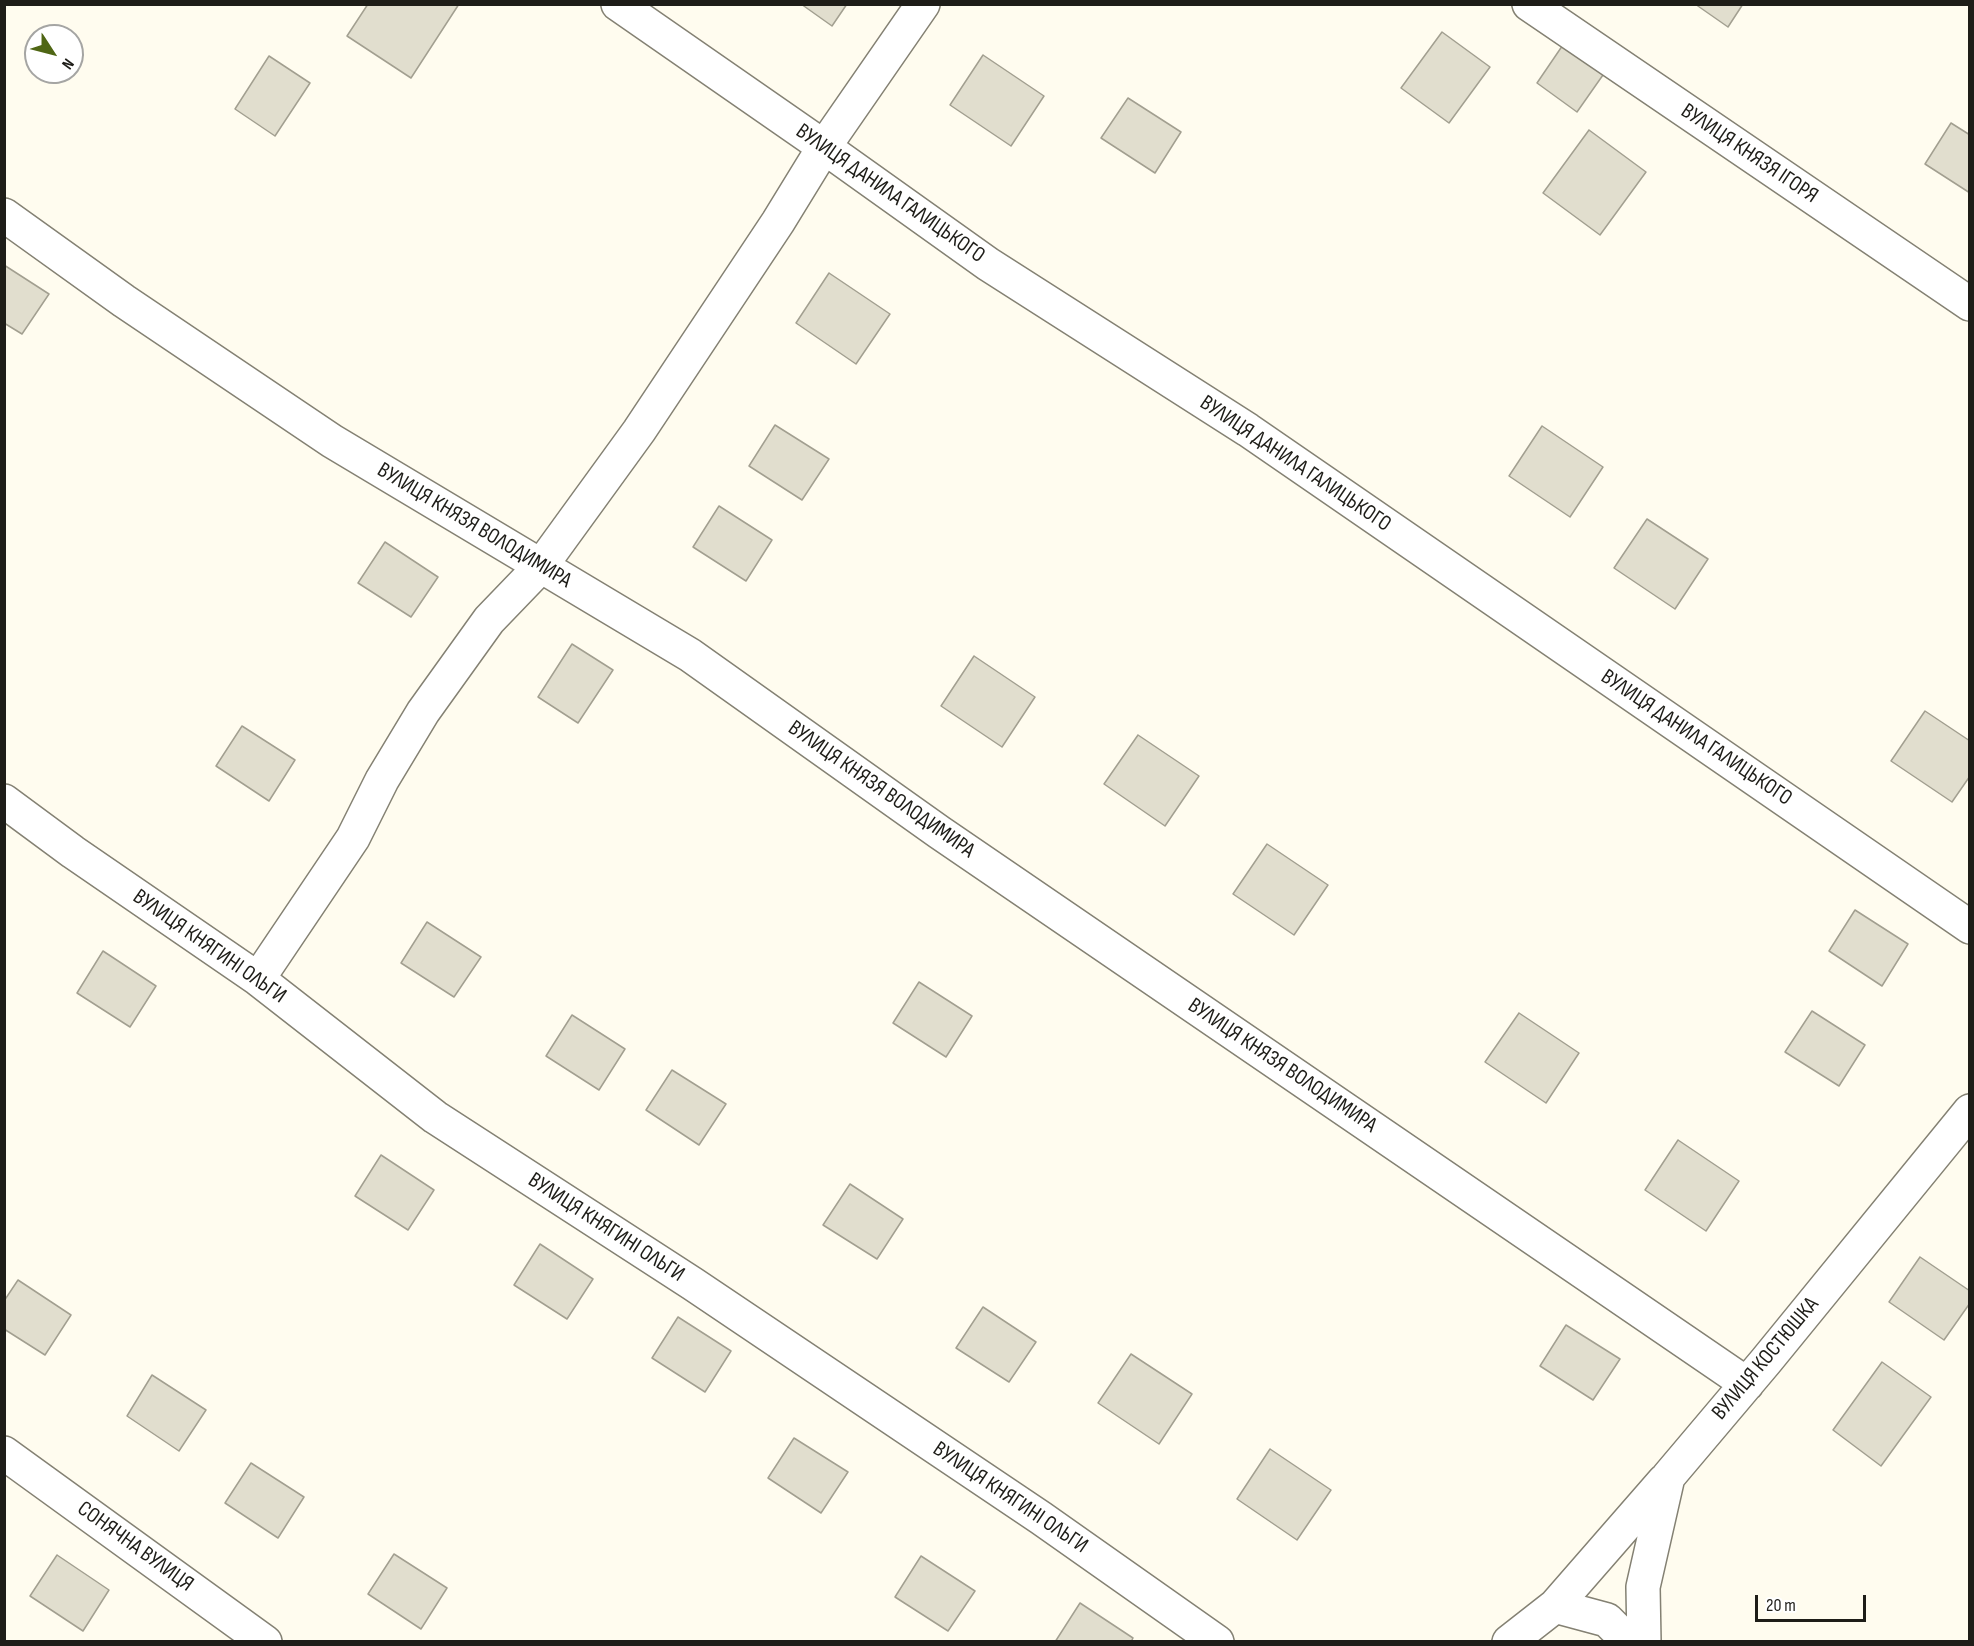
<!DOCTYPE html>
<html>
<head>
<meta charset="utf-8">
<style>
	body { margin:0 }
	#map { position:relative; width:1974px; height:1646px; overflow:hidden; background:#fffcef; font-family:"Sofia Sans Condensed",sans-serif }
	canvas { display:block }
	.frame { position:absolute; inset:0; border:6px solid #1e1d18; pointer-events:none }
	.north { position:absolute; left:24px; top:24px; width:60px; height:60px; box-sizing:border-box; background:#fff; border:2px solid #a5a5a3; border-radius:50%; rotate:126deg; font-size:16px; font-weight:700; line-height:24px; text-align:center; color:#1e1d18 }
	.north::after { content:''; display:block; margin:auto; width:21px; height:27px; background:#4f6614; clip-path:polygon(50% 0,100% 100%,50% 72%,0 100%) }
	.scale { position:absolute; left:1755px; top:1595px; width:111px; height:27px; box-sizing:border-box; border:3px solid #1e1d18; border-top:0; padding-left:8px; font-size:18px; line-height:21px; white-space:nowrap; color:#1e1d18; -webkit-text-stroke:4px #fff; paint-order:stroke }
</style>
</head>
<body>
<div id="map">
<canvas width="1974" height="1646"></canvas>
<div class="frame"></div>
<div class="north">N</div>
<div class="scale">20 m</div>
</div>
<script>
const g = document.querySelector('canvas').getContext('2d');
g.lineJoin = 'round';
function fillPath(path, color) {
  g.fillStyle = color;
  g.fill(path, 'evenodd');
}
function toPath(rows) {
  const path = new Path2D();
  for (const r of rows) {
    path.moveTo(r[0], r[1]);
    for (let i = 2; i < r.length; i += 2) path.lineTo(r[i], r[i + 1]);
  }
  return path;
}
function strokePath(path, color, width, dash) {
  g.strokeStyle = color;
  g.lineWidth = width;
  g.lineCap = dash ? 'butt' : 'round';
  g.setLineDash(dash || []);
  g.stroke(path);
}
function drawText(font, color, halo, rows, align = 'center') {
  g.font = font + ' "Sofia Sans Condensed",sans-serif';
  g.lineWidth = 5;
  g.setLineDash([]);
  g.textBaseline = 'middle';
  g.strokeStyle = halo;
  g.fillStyle = color;
  for (const [text, x, y, turn = 0] of rows) {
    g.save();
    g.translate(x, y);
    g.rotate((+turn || 0) * Math.PI / 180);
    g.textAlign = isNaN(turn) ? turn : align;
    if (halo) g.strokeText(text, 0, 0);
    g.fillText(text, 0, 0);
    g.restore();
  }
}
const building = toPath([
	[368,4,459,4,411,78,347,36,368,4],
	[801,4,847,4,832,26,801,4],
	[1695,4,1743,4,1728,27,1695,4],
	[1442,32,1490,67,1449,123,1401,88,1442,32],
	[1569,36,1610,65,1577,112,1537,83,1569,36],
	[983,55,1044,96,1011,146,950,105,983,55],
	[269,56,310,83,275,136,235,109,269,56],
	[1128,98,1181,132,1155,173,1101,138,1128,98],
	[1951,123,1970,135,1970,193,1925,164,1951,123],
	[1589,130,1646,172,1600,235,1543,193,1589,130],
	[4,265,49,294,22,334,4,323,4,265],
	[829,273,890,314,856,364,796,323,829,273],
	[775,425,829,459,802,500,749,466,775,425],
	[1542,426,1603,467,1570,517,1509,476,1542,426],
	[719,506,772,540,746,581,693,547,719,506],
	[1647,519,1708,559,1675,609,1614,568,1647,519],
	[385,542,438,577,411,617,358,583,385,542],
	[572,644,613,670,578,723,538,697,572,644],
	[974,656,1035,697,1002,747,941,706,974,656],
	[1925,711,1970,741,1970,776,1952,802,1891,761,1925,711],
	[242,726,295,760,269,801,216,766,242,726],
	[1138,735,1199,776,1165,826,1104,784,1138,735],
	[1267,844,1328,885,1294,935,1233,894,1267,844],
	[1855,910,1908,944,1882,986,1829,951,1855,910],
	[427,922,481,957,454,997,401,963,427,922],
	[103,951,156,986,130,1027,77,993,103,951],
	[919,982,972,1016,946,1057,893,1023,919,982],
	[1812,1011,1865,1045,1839,1086,1785,1052,1812,1011],
	[1519,1013,1579,1053,1546,1103,1485,1062,1519,1013],
	[572,1015,625,1049,599,1090,546,1056,572,1015],
	[672,1070,726,1104,699,1145,646,1110,672,1070],
	[1678,1140,1739,1181,1706,1231,1645,1190,1678,1140],
	[381,1155,434,1190,408,1230,355,1196,381,1155],
	[850,1184,903,1219,877,1259,823,1225,850,1184],
	[540,1244,593,1279,567,1319,514,1285,540,1244],
	[1920,1257,1970,1291,1970,1303,1944,1340,1889,1302,1920,1257],
	[18,1280,71,1315,45,1355,4,1329,4,1301,18,1280],
	[983,1307,1036,1342,1009,1382,956,1348,983,1307],
	[678,1317,731,1351,705,1392,652,1358,678,1317],
	[1566,1325,1620,1359,1593,1400,1540,1366,1566,1325],
	[1131,1354,1192,1394,1159,1444,1098,1403,1131,1354],
	[1882,1362,1931,1397,1881,1466,1833,1430,1882,1362],
	[152,1375,206,1410,179,1451,127,1416,152,1375],
	[794,1438,848,1472,821,1513,768,1478,794,1438],
	[1270,1449,1331,1490,1297,1540,1237,1499,1270,1449],
	[251,1463,304,1497,278,1538,225,1503,251,1463],
	[394,1554,447,1588,421,1629,368,1594,394,1554],
	[57,1555,109,1590,83,1631,30,1596,57,1555],
	[921,1556,975,1591,948,1631,895,1597,921,1556],
	[1080,1603,1133,1638,1131,1642,1055,1642,1080,1603]
]);
const minor = toPath([
	[618,4,824,147,988,264,1248,430,1970,927],
	[1529,4,1970,304],
	[4,215,124,301,332,441,690,655,939,832,1747,1384],
	[4,801,73,852,258,979,435,1117,693,1284,864,1399,1041,1518,1217,1642],
	[258,979,353,838,382,780,423,712,489,620,541,566,639,431,778,222,824,147,923,4],
	[4,1453,265,1642],
	[1555,1606,1607,1620,1629,1642],
	[1509,1642,1555,1606,1664,1481],
	[1644,1642,1643,1587,1668,1477,1766,1361,1970,1111]
]);
const streetNames = [
	["ВУЛИЦЯ КНЯЗЯ ІГОРЯ",1749,154,34],
	["ВУЛИЦЯ ДАНИЛА ГАЛИЦЬКОГО",890,194,35],
	["ВУЛИЦЯ ДАНИЛА ГАЛИЦЬКОГО",1295,464,34],
	["ВУЛИЦЯ КНЯЗЯ ВОЛОДИМИРА",474,526,31],
	["ВУЛИЦЯ ДАНИЛА ГАЛИЦЬКОГО",1696,738,34],
	["ВУЛИЦЯ КНЯЗЯ ВОЛОДИМИРА",881,790,35],
	["ВУЛИЦЯ КНЯГИНІ ОЛЬГИ",209,947,35],
	["ВУЛИЦЯ КНЯЗЯ ВОЛОДИМИРА",1282,1066,34],
	["ВУЛИЦЯ КНЯГИНІ ОЛЬГИ",606,1228,33],
	["ВУЛИЦЯ КОСТЮШКА",1766,1359,-50],
	["ВУЛИЦЯ КНЯГИНІ ОЛЬГИ",1010,1498,34],
	["СОНЯЧНА ВУЛИЦЯ",135,1547,36]
];
fillPath(building, '#e1dece');
strokePath(building, '#a29f90', 1.5);
strokePath(minor, '#848173', 36);
strokePath(minor, '#fff', 33);
drawText('22px', '#1e1d18', '#fff', streetNames);
</script>
</body>
</html>
